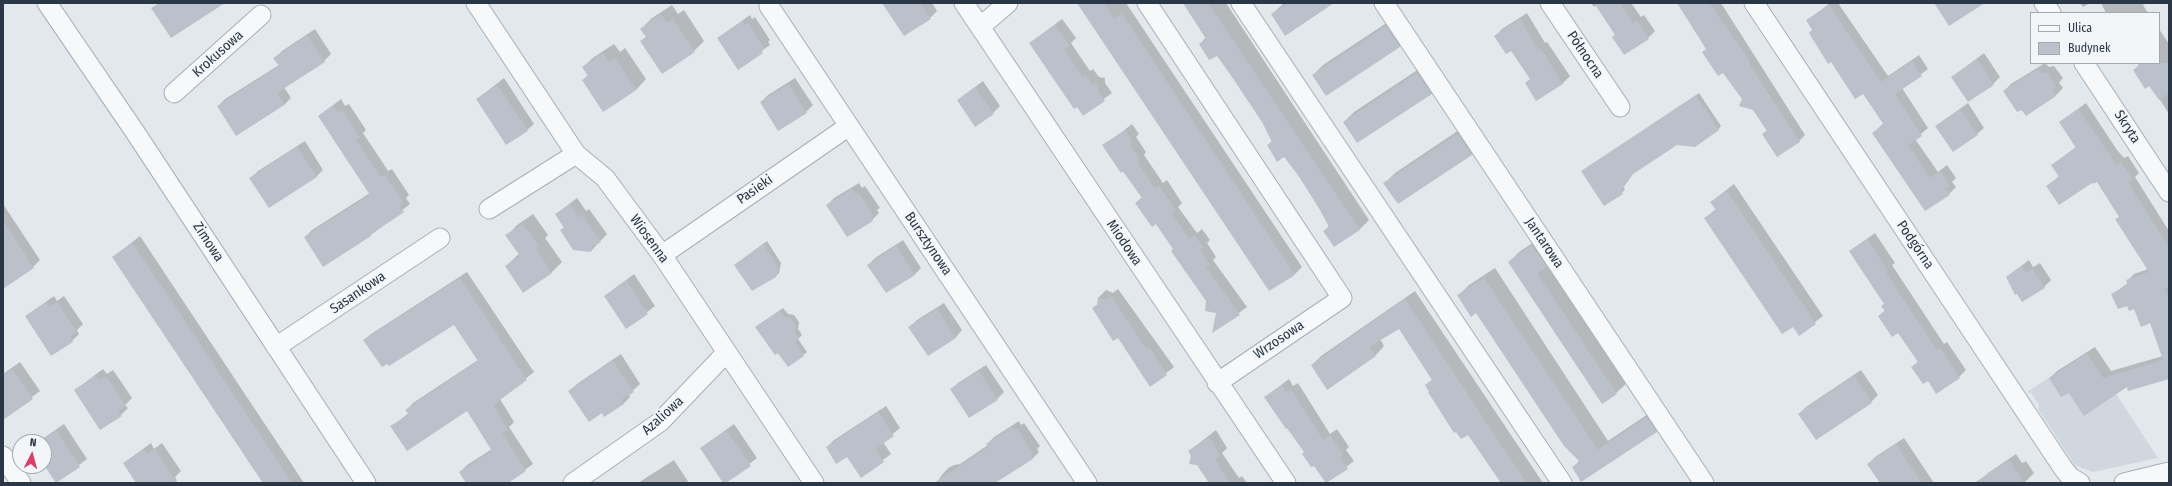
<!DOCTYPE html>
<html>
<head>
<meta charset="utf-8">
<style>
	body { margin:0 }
	#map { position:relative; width:2172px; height:486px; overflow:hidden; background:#e3e8ec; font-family:"Fira Sans Condensed",sans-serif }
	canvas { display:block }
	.frame { position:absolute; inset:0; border:4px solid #293746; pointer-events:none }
	.legend { position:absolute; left:2030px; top:12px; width:130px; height:52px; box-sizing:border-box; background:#f3f6f9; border:1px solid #a2aab1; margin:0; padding:5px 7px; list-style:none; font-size:12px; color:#293746 }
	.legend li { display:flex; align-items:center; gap:8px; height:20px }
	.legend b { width:20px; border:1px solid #a2aab1 }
	.north { position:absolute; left:12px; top:434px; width:40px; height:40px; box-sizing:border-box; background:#f3f6f9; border:1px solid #a2aab1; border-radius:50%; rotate:6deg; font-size:11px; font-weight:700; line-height:16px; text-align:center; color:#293746 }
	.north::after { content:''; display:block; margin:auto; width:14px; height:18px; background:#db3e67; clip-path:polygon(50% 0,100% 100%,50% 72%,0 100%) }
</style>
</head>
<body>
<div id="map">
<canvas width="2172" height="486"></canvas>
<div class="frame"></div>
<ul class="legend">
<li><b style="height:5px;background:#f6f8fa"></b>Ulica</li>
<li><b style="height:11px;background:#bac1cb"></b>Budynek</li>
</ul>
<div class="north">N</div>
</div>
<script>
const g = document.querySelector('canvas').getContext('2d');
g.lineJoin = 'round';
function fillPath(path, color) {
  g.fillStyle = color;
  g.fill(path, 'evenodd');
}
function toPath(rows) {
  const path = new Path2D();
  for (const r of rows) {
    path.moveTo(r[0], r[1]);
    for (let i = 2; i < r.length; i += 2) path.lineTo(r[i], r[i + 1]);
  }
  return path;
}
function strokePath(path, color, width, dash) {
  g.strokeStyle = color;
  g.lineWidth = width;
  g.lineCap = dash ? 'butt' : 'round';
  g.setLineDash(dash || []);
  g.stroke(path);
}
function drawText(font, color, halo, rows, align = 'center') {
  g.font = font + ' "Fira Sans Condensed",sans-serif';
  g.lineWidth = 4;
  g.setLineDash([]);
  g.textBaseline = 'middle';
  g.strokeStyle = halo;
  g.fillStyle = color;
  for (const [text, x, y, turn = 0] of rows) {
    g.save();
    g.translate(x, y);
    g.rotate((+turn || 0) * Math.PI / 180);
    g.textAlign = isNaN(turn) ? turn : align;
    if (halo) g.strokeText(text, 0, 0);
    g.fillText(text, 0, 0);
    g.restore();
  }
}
const built = toPath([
	[2087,353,2116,394,2158,458,2093,472,2075,465,2038,409,2039,405,2031,393,2027,392]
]);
const shadow = toPath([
	[888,3,932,3,937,11,930,18],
	[1084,3,1126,3,1302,267,1295,274,1269,290],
	[1184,3,1226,3,1369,220,1359,230,1325,231,1329,226,1321,209,1285,156,1268,145,1272,141,1263,122,1217,54,1200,44,1206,37],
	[1284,3,1333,3,1272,14],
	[1591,3,1631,3,1641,17,1644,15,1655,31,1648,38,1616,35,1597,5,1594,7],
	[1678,3,1721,3,1805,135,1799,141,1763,134,1767,130,1753,109,1743,99],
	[1830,3,1838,3,1888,76,1919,55,1928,69,1902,88,1928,128,1915,139,1938,172,1947,165,1956,178,1952,182,1956,187,1949,194,1873,133,1884,123,1864,93,1807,21],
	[2080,3,2090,3,2083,7],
	[2101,3,2145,3,2143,5,2148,13,2106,13],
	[672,5,678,14,684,10,704,41,694,51,642,41,647,36,641,29,652,18],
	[1527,13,1545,43,1547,42,1570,76,1563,83,1537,100,1531,78,1511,49,1495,36,1502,29],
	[750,15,752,19,755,17,770,40,768,42,770,45,738,68,718,38],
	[1397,16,1410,36,1400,46,1313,75,1323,65],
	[1062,19,1076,38,1071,43,1090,71,1093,69,1099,77,1105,78,1105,83,1112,93,1083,114,1030,43],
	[315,29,331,54,324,61,284,87,291,98,284,105,237,135,218,106,225,99,279,65,275,58,282,51],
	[2159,29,2169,44,2169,114,2150,84,2134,70,2139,65,2137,63,2159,63],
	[614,44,620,52,625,48,646,79,636,90,604,111,583,80,588,75,583,67,594,57],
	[1984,53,2000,77,1993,84,1952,77],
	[1428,63,1441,83,1431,94,1344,122,1354,112],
	[2045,63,2049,67,2054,66,2063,78,2059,83,2063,88,2056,95,2026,115,2004,91,2011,84],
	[504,78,534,124,527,130,477,99],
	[795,78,813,105,806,112,779,129,761,102,768,95],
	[983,81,1000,106,993,113,958,100],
	[1699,93,1721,126,1718,130,1677,144,1634,172,1623,187,1625,189,1622,193,1586,168],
	[341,99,345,106,349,104,366,130,363,133,383,163,388,171,392,169,409,195,406,198,410,204,371,235,323,265,305,237,312,230,370,193,319,116],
	[1968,103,1984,128,1977,134,1936,126],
	[2086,103,2117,150,2124,158,2128,156,2139,173,2135,177,2169,231,2169,378,2128,385,2069,391,2050,378,2057,371,2095,347,2111,371,2163,356,2151,322,2134,308,2113,294,2128,283,2127,281,2134,274,2148,269,2116,220,2120,216,2097,181,2048,186,2060,175,2052,165,2076,147,2060,122],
	[1132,124,1139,134,1136,137,1146,152,1144,155,1163,183,1167,180,1182,203,1178,207,1197,233,1202,229,1210,240,1207,243,1216,257,1213,260,1247,307,1214,331,1217,313,1207,301,1157,222,1136,203,1142,197,1104,146],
	[1468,124,1482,144,1472,154,1385,183,1395,173],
	[305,141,323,170,316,177,251,178,258,171],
	[859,183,862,188,865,186,880,208,877,210,879,213,872,220,827,205,834,198],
	[1734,184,1823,316,1799,334,1705,218,1716,209,1711,202],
	[577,198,586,211,589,209,607,234,591,251,561,230,565,227,556,214],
	[3,204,40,260,33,267,3,281],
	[533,214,548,235,545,238,562,262,552,272,523,291,506,266,519,254,507,236,517,225],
	[1875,233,1895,263,1892,265,1944,344,1947,342,1966,370,1959,377,1928,380,1913,367,1918,361,1899,332,1879,316,1885,310,1882,306,1885,303,1850,251],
	[140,236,304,483,263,483,113,257],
	[1543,236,1627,383,1616,393,1509,262,1519,252],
	[903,240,921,268,914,275,868,265,875,258],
	[767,241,781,263,779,273,776,276,739,262],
	[2029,260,2033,267,2040,263,2051,280,2044,287,2007,277],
	[1495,268,1608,441,1657,408,1666,421,1656,431,1573,467,1580,460,1477,312,1459,295,1469,285],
	[467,272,534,372,500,399,514,422,509,427,533,464,506,483,468,483,460,472,467,465,492,449,467,410,392,426,409,413,407,410,413,403,478,360,454,323,364,340,371,334],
	[634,274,655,306,626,328,605,296],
	[1118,289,1174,367,1151,385,1118,337,1093,308,1098,304,1099,297,1106,290,1113,293],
	[1415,291,1543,483,1503,483,1481,450,1426,385,1433,379,1399,327,1380,339,1384,346,1375,356,1312,365,1321,356],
	[54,296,57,301,64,296,83,324,77,330,79,334,72,341,26,316],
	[944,303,962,330,956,337,928,354,910,327,917,320],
	[783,308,788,314,794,315,799,322,798,329,802,335,798,339,807,352,788,366,757,327],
	[621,354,640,384,629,394,630,397,623,404,570,391,577,384],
	[20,362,40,391,6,416,3,412,3,374],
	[986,365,1004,392,997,399,951,390,958,383],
	[103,369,107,374,113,370,132,398,125,405,128,408,121,415,75,390],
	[1861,370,1878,395,1871,402,1799,414,1806,407],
	[1289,379,1293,386,1298,383,1330,434,1337,429,1349,447,1346,450,1354,461,1326,482,1265,397],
	[886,406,900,428,883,442,891,454,861,476,847,456,827,447,834,440],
	[1019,421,1021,425,1024,423,1040,446,1037,449,1039,452,1032,459,994,483,939,483,938,481,941,476,948,468,954,465,960,464,988,445,987,444,994,437],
	[64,424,87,459,56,482,44,463,44,442,38,442],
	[734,424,757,458,725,483,701,448],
	[1216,430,1227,448,1222,453,1239,478,1242,476,1247,483,1213,483,1189,451],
	[1904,438,1934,483,1881,483,1868,464,1875,457],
	[151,443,154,449,162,443,181,471,175,477,177,481,175,483,137,483,124,463],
	[2016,454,2022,463,2026,461,2034,473,2024,483,1983,483,1981,480,1988,473],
	[674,460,689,483,639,483,641,481]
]);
const building = toPath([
	[159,3,225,3,171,38,151,8],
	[882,3,920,3,931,19,904,36],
	[1077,3,1104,3,1114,19,1122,14,1295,275,1269,291],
	[1183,3,1208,3,1360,230,1334,247,1323,231,1329,227,1320,210,1298,175,1284,157,1277,162,1267,145,1272,142,1262,122,1230,74,1217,56,1209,60,1199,44,1206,39],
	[1289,3,1334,3,1285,36,1271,14],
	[1594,3,1620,3,1633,23,1637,21,1649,39,1624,55,1612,37,1615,35],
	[1677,3,1709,3,1750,61,1748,62,1800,142,1777,157,1762,134,1767,131,1753,110,1739,106,1742,99,1723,73,1718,76,1702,52,1706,49],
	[1934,3,1985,3,1949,26],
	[1829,5,1881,82,1912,61,1922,76,1895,94,1922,136,1908,145,1930,178,1940,171,1950,186,1946,189,1950,195,1925,211,1872,133,1884,125,1863,94,1855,99,1831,62,1828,64,1809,33,1812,30,1806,20],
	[661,14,667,23,673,19,695,52,662,74,640,41,646,37,640,29],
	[1520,19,1538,50,1540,48,1563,84,1536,101,1525,83,1530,79,1511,51,1506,54,1494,36],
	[742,21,745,25,748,23,764,48,761,50,763,53,738,70,717,38],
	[1055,25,1070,46,1064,50,1083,77,1086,75,1092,84,1099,85,1098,91,1105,101,1083,116,1077,107,1074,109,1029,43],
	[1386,26,1400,47,1326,96,1312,75],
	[307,36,325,62,277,93,284,105,236,136,217,106,279,66,273,58],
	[603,53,609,62,615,58,636,90,603,112,582,80,588,76,582,67],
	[1977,59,1994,85,1968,102,1951,77],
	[2143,63,2169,63,2169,93,2159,100,2149,86,2145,89,2133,70],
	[2038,69,2042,74,2047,72,2056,86,2053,90,2056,96,2026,116,2022,110,2017,112,2003,91],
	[1417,73,1432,94,1357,143,1343,122],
	[788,84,807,113,778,131,760,102],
	[497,85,528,131,506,145,476,99],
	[975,87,994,114,975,127,957,100],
	[1696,96,1719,130,1695,147,1677,145,1668,151,1633,174,1621,191,1623,194,1604,206,1581,171],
	[333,105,338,113,342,110,360,138,356,140,376,170,381,177,385,175,403,202,399,205,404,212,370,235,371,236,323,267,304,237,370,195,318,116],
	[1960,109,1978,135,1953,152,1935,126],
	[2078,109,2117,165,2121,162,2133,180,2128,183,2169,247,2169,286,2164,289,2169,300,2169,379,2128,391,2127,387,2084,416,2069,393,2061,397,2049,378,2087,353,2104,378,2163,360,2150,323,2141,327,2134,309,2129,311,2127,306,2118,309,2111,294,2128,285,2126,280,2149,272,2115,219,2119,217,2097,182,2093,184,2092,183,2059,205,2046,186,2059,177,2051,165,2076,148,2059,122],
	[1125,130,1133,142,1130,144,1140,160,1137,162,1155,189,1159,186,1176,211,1172,214,1189,239,1195,235,1203,248,1200,250,1210,265,1206,267,1240,315,1212,333,1216,313,1205,311,1206,301,1171,251,1173,249,1156,224,1152,227,1135,203,1142,198,1123,171,1121,173,1102,145],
	[1458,134,1472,155,1398,204,1383,183],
	[297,147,317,177,269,208,249,178],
	[852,189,855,194,858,192,873,215,871,217,873,221,847,237,826,205],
	[1727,191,1816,324,1799,336,1793,327,1782,334,1704,218,1716,210,1710,202],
	[570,204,579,218,582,215,601,242,592,247,591,252,573,250,560,230,564,228,555,214],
	[3,221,34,268,3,289],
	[523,224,539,246,535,248,552,273,523,293,505,266,520,256,505,235],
	[1867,239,1888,271,1886,273,1937,350,1940,348,1960,378,1936,394,1928,381,1923,384,1911,367,1918,362,1898,333,1892,337,1878,316,1885,311,1881,306,1884,304,1849,251],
	[132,243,171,300,292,483,263,483,112,257],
	[763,244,778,267,776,277,752,291,734,265],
	[1532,245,1547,267,1537,273,1617,394,1602,404,1508,262],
	[896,246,915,275,886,293,867,265],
	[2021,266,2026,273,2032,269,2045,288,2022,302,2017,294,2015,295,2006,277],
	[460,278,527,380,493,405,508,430,502,433,526,471,508,483,466,483,459,472,492,451,467,411,407,451,390,426,409,415,405,410,478,361,454,325,389,366,387,364,382,367,363,340],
	[1484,278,1598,450,1647,417,1657,432,1581,482,1572,467,1580,462,1564,446,1476,313,1471,317,1457,295],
	[626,280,648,314,626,329,604,296],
	[1111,296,1147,350,1150,348,1167,375,1150,387,1118,338,1113,341,1092,308,1097,305,1098,297,1105,300],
	[1405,299,1497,439,1527,483,1501,483,1468,435,1461,439,1456,432,1454,433,1428,392,1429,392,1425,385,1432,380,1399,329,1369,347,1376,356,1327,390,1311,365],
	[46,302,50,307,57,302,77,332,70,336,73,342,51,356,25,316],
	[937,309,956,338,928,356,908,327],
	[780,310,784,317,791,318,796,326,795,333,799,339,795,342,804,356,788,367,778,353,775,355,755,327],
	[613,361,634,392,621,400,624,404,604,417,602,413,589,422,568,391],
	[12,369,33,399,3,420,3,375],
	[979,371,998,400,969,418,950,389],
	[95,376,99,380,106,376,126,406,118,411,122,416,100,430,74,390],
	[1854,376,1872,403,1816,440,1798,414],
	[1282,385,1286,392,1291,389,1323,440,1330,435,1343,454,1340,457,1348,469,1326,483,1314,466,1311,467,1302,454,1304,452,1287,428,1286,429,1264,397],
	[878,412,894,436,875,449,884,462,861,478,847,457,836,464,826,447],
	[1012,427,1014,431,1017,429,1033,454,1030,456,1033,459,995,483,934,483,988,447,986,444],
	[56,430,80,467,56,483,44,465,44,439],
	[726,430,751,466,726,483,723,483,700,448],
	[1209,437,1221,456,1215,459,1230,483,1209,483,1197,465,1189,464,1191,456,1188,451],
	[1896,444,1906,460,1922,483,1880,483,1867,464],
	[144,449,147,455,155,449,177,483,136,483,123,463],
	[2009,460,2024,483,1974,483]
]);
const minor = toPath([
	[47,3,135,132,366,483],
	[476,3,576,154,605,178,662,255,814,483],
	[964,3,1286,483],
	[1147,3,1342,298,1217,383],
	[1241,3,1562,483],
	[1384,3,1704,483],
	[1550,3,1620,107],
	[1754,3,2063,468,2070,477,2080,483],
	[2044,3,2051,13],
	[769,6,1087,483],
	[980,27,1008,3],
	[2084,63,2169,192],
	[174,93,261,15],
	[489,209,576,154],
	[662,255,849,126],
	[276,347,440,238],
	[3,456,21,483],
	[573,483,660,422,726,353],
	[2124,483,2169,472]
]);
const streetNames = [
	["Krokusowa",218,54,-42],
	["Północna",1585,55,56],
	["Skryta",2127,127,57],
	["Pasieki",755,190,-35],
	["Wiosenna",649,239,54],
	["Zimowa",208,242,57],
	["Miodowa",1124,243,56],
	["Jantarowa",1544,243,56],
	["Bursztynowa",928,244,56],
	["Podgórna",1915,245,56],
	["Sasankowa",358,293,-34],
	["Wrzosowa",1279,340,-34],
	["Azaliowa",663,416,-42]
];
fillPath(built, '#d1d7df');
fillPath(shadow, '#0003');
fillPath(building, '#bac1cb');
strokePath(minor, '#a7afb7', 21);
strokePath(minor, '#f6f8fa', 19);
drawText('14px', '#293746', '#f3f6f9', streetNames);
</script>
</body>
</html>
